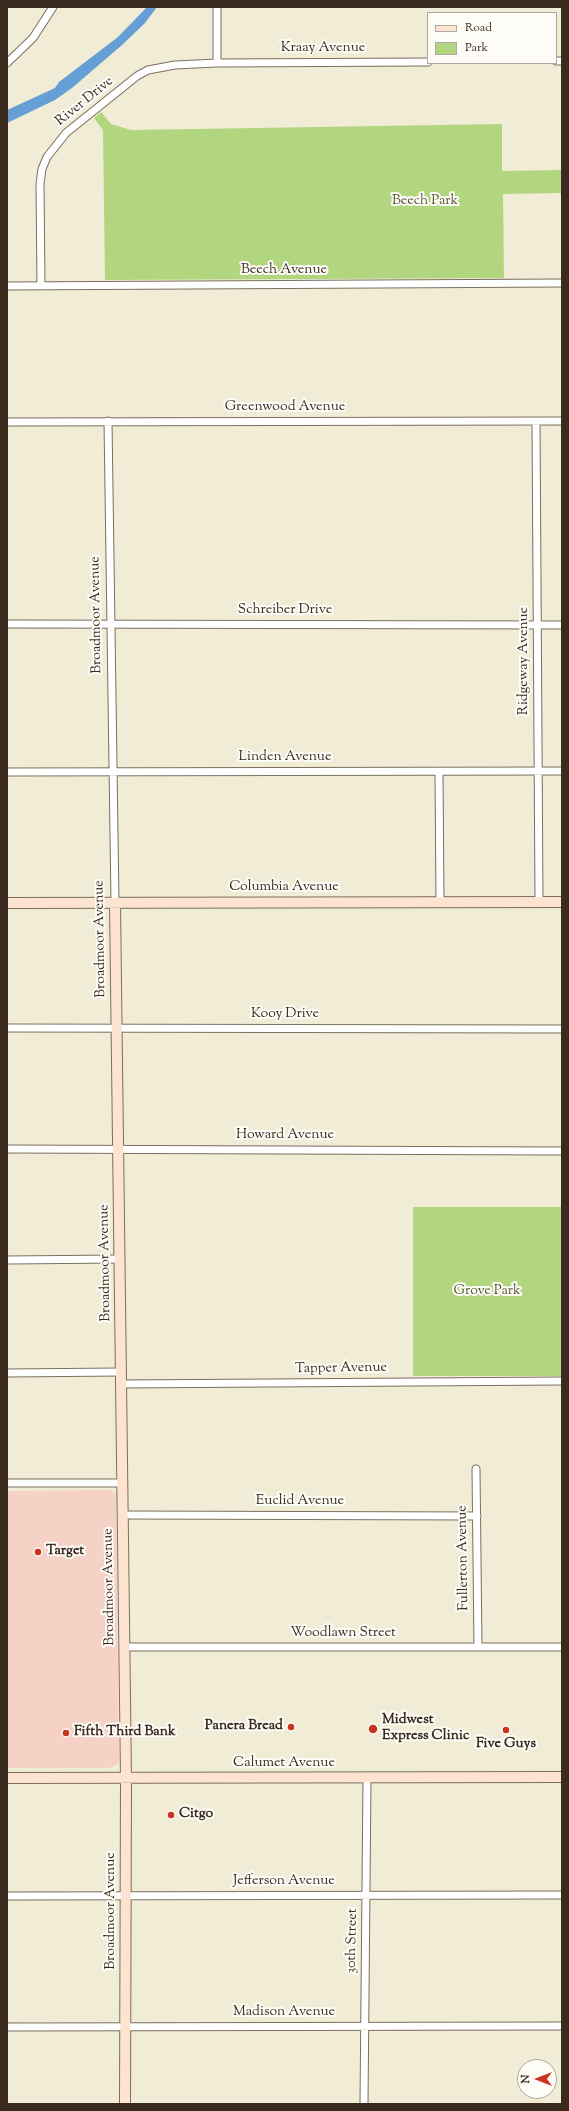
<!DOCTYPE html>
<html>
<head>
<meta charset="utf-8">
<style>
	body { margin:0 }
	#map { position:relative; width:569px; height:2111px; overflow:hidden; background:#f1ecd6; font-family:"Sorts Mill Goudy",serif }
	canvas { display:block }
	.frame { position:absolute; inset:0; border:8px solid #3b2a1e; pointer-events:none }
	.legend { position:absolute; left:427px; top:12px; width:130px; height:52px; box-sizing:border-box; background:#fdfcf7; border:1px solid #afa8a0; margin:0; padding:5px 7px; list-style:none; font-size:12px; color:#3b2a1e }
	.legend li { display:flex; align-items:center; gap:8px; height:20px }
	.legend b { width:20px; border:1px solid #afa8a0 }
	.north { position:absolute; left:517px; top:2059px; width:40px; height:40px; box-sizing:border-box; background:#fdfcf7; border:1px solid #afa8a0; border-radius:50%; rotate:270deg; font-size:11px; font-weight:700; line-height:16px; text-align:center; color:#3b2a1e }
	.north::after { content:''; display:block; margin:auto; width:14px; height:18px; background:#c8321e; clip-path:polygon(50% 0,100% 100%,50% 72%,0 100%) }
</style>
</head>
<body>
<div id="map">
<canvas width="569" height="2111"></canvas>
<div class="frame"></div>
<ul class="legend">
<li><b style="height:5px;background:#fde4d0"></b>Road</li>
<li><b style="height:11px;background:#b2d67f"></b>Park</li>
</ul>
<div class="north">N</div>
</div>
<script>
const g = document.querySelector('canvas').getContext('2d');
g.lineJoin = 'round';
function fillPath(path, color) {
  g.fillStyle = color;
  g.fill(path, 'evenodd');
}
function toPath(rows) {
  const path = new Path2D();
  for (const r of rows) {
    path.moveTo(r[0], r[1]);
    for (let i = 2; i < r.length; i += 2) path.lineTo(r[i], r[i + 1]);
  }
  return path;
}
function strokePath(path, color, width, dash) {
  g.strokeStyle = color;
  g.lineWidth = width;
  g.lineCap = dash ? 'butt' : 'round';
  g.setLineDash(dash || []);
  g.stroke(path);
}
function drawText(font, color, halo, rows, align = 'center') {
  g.font = font + ' "Sorts Mill Goudy",serif';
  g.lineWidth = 4;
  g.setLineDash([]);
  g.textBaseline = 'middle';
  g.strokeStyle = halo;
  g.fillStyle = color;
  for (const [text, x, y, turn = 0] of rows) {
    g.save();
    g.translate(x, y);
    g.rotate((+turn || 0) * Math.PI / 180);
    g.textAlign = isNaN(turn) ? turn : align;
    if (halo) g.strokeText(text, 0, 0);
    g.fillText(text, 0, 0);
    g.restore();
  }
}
const built = toPath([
	[111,1490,116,1495,119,1762,118,1764,110,1768,7,1768,7,1491]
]);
const green = toPath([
	[101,112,111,124,131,130,502,124,502,171,562,170,562,193,503,194,504,278,105,280,103,130,94,118],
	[413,1207,562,1207,562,1376,413,1376]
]);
const water = toPath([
	[147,7,157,7,145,23,122,45,72,88,55,100,7,123,7,110,55,88,59,82,118,37]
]);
const street = toPath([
	[556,61,562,61],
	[7,63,33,38,53,7],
	[217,63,428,62],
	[41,285,40,184,42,169,47,157,66,133,137,76,148,70,175,65,217,63,217,7],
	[7,286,562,283],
	[108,421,115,903],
	[7,422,562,421],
	[536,422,539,901],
	[7,624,562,625],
	[7,772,562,771],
	[439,772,440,902],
	[7,1028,562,1029],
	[7,1149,562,1151],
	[7,1260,120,1259],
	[7,1373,121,1372],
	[121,1384,562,1381],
	[476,1469,478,1647],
	[7,1483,122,1483],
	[123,1515,477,1516],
	[125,1647,562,1647],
	[7,1896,562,1895],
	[7,2027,562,2026],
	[364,2104,367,1778]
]);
const secondary = toPath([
	[7,903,562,902],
	[115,903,126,1778,125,2104],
	[7,1778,562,1777]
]);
const markers = [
	[38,1552,4,"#c8321e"],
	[291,1727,4,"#c8321e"],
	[373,1729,5,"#c8321e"],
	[506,1730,4,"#c8321e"],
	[66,1733,4,"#c8321e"],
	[171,1815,4,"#c8321e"]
];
const streetNames = [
	["Kraay Avenue",323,49],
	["River Drive",85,102,-39],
	["Beech Avenue",284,271],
	["Greenwood Avenue",285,408],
	["Schreiber Drive",285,611],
	["Broadmoor Avenue",97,615,-91],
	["Ridgeway Avenue",525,661,-90],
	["Linden Avenue",285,758],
	["Columbia Avenue",284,888],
	["Broadmoor Avenue",101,939,-91],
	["Kooy Drive",285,1015],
	["Howard Avenue",285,1136],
	["Broadmoor Avenue",106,1263,-91],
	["Tapper Avenue",341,1369,-1],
	["Euclid Avenue",300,1502],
	["Fullerton Avenue",464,1558,-91],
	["Broadmoor Avenue",110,1587,-91],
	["Woodlawn Street",343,1634],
	["Calumet Avenue",284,1764],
	["Jefferson Avenue",284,1882],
	["Broadmoor Avenue",112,1911,-90],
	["30th Street",353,1941,-89],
	["Madison Avenue",284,2013]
];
const parkNames = [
	["Beech Park",425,202],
	["Grove Park",487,1292]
];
const poiNames = [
	["Target",46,1552],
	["Midwest",382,1721],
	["Express Clinic",382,1737],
	["Panera Bread",283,1727,"right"],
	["Fifth Third Bank",74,1733],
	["Five Guys",506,1745,"center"],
	["Citgo",179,1815]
];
fillPath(built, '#f6d1c5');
fillPath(green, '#b2d67f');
fillPath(water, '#659fd5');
strokePath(street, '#7b6e5e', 9);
strokePath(secondary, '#7b6e5e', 12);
strokePath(street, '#fff', 7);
strokePath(secondary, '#fde4d0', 10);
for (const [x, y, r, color] of markers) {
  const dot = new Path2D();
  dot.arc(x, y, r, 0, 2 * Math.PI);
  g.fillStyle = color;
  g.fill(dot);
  strokePath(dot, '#fdfcf7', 1.5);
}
drawText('14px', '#3b2a1e', '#fdfcf7', streetNames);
drawText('14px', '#595536', '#fdfcf7', parkNames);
drawText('bold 14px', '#3b2a1e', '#fdfcf7', poiNames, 'left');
</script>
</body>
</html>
